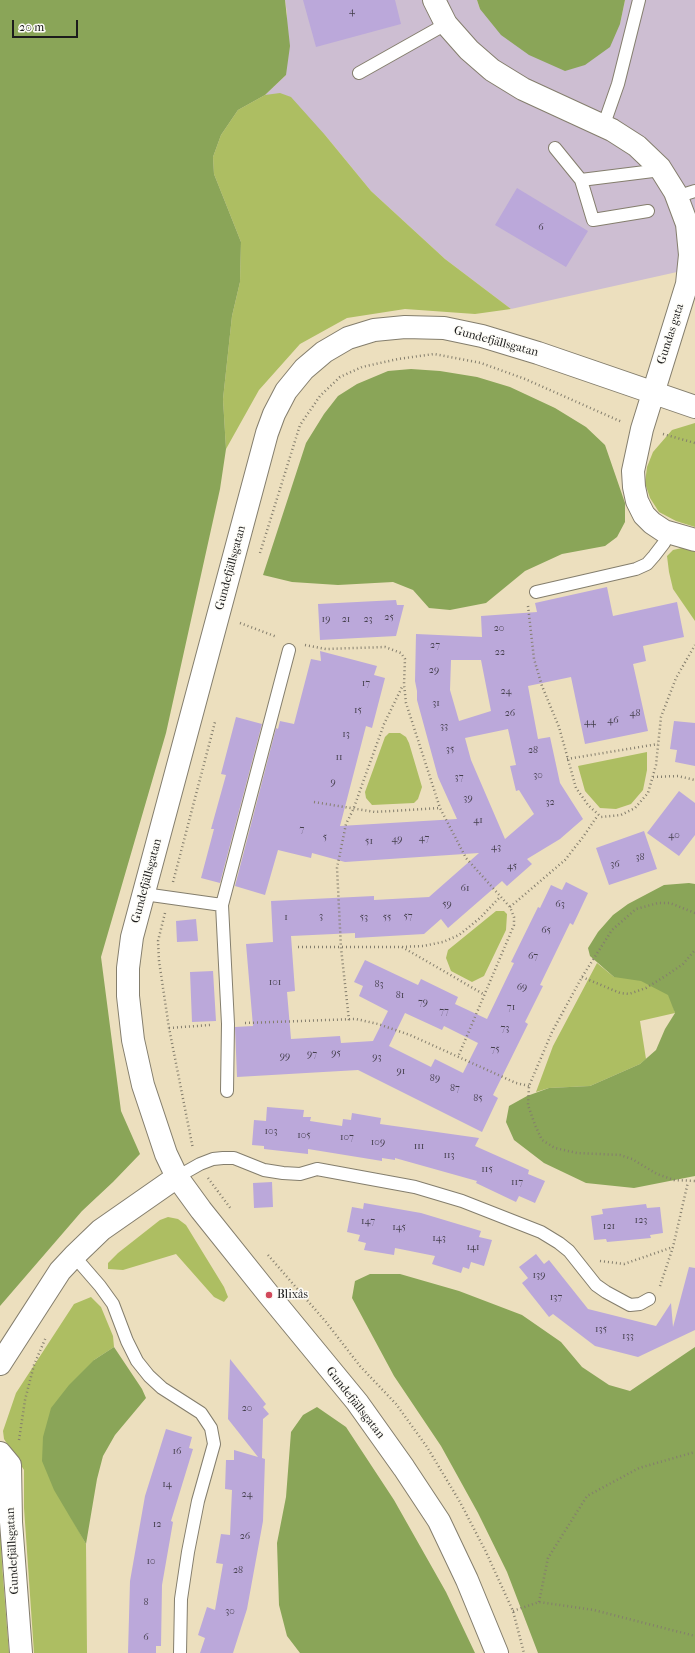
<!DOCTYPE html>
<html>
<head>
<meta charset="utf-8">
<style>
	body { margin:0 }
	#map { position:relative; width:695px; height:1653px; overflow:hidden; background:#ecdfbe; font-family:"IM FELL French Canon",serif }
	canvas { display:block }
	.scale { position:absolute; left:12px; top:20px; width:66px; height:18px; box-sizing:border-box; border:2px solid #1c1c1c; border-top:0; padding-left:5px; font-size:12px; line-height:14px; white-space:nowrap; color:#1c1c1c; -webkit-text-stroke:3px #fdfcf7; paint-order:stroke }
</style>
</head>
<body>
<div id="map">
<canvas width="695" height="1653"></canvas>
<div class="scale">20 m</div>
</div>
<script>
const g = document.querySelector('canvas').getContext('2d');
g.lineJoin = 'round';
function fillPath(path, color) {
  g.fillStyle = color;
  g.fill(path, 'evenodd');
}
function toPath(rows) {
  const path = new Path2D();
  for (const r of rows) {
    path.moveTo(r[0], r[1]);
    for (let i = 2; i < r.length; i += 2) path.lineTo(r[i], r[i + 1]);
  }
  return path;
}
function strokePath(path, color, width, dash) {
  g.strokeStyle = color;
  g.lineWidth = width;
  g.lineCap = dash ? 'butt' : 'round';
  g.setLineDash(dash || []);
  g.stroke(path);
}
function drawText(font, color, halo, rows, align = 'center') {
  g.font = font + ' "IM FELL French Canon",serif';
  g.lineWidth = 3;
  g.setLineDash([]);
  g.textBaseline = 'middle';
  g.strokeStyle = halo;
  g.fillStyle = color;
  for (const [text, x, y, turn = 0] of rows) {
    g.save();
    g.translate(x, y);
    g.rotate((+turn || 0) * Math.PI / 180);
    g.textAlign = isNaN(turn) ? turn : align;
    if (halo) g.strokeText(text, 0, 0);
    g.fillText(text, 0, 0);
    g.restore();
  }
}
const industrial = toPath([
	[285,0,477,0,480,9,620,24,625,0,695,0,695,268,511,309,445,259,371,191,325,135,265,95,286,75,287,13]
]);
const green = toPath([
	[280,93,291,97,325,135,371,191,445,259,511,309,475,314,405,309,347,318,300,344,259,390,226,449,223,399,232,316,240,282,241,242,214,174,213,157,221,135,238,110,265,95],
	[695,423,695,527,676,521,659,512,650,498,645,483,647,467,653,452,672,430],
	[682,548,695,551,695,621,673,589,669,572,667,556,673,550],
	[389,733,400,733,406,737,409,743,422,787,418,799,414,803,372,805,366,798,365,792,385,737],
	[647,752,647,770,643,790,631,804,616,809,600,808,585,791,578,766],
	[496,911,504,911,507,914,506,930,484,976,472,982,451,971,446,958,448,950],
	[652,928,675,1013,640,1021,646,1059,640,1064,590,1086,549,1088,536,1092,553,1046,597,963,614,977],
	[168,1217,178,1219,186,1225,224,1287,228,1297,224,1302,214,1297,176,1254,123,1270,108,1269,108,1263,118,1253,160,1220],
	[91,1297,101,1307,113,1336,114,1347,94,1360,72,1519,86,1544,87,1653,34,1653,24,1508,24,1470,4,1439,3,1431,16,1393,74,1304],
	[0,1513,2,1564,9,1653,0,1653]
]);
const forest = toPath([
	[0,0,285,0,290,46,286,75,265,95,238,110,221,135,213,157,214,174,241,242,240,282,232,316,223,399,226,449,220,489,166,733,101,957,121,1111,140,1154,113,1182,82,1211,0,1306],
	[477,0,625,0,620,24,610,47,585,65,565,71,529,55,501,35,480,9],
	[411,369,440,371,477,377,510,387,555,408,586,427,605,445,625,503,625,522,617,537,605,546,562,554,525,571,486,603,450,610,429,608,413,590,393,582,338,585,292,582,263,575,306,443,324,414,338,396,357,384,388,371],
	[689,883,695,884,695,1176,634,1188,586,1183,544,1163,514,1140,506,1122,509,1106,527,1096,549,1088,590,1086,640,1064,656,1050,665,1029,675,1013,668,995,641,981,614,977,590,956,588,948,598,932,613,915,628,904,664,885],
	[370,1274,400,1274,459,1291,522,1315,561,1342,582,1367,609,1385,630,1391,695,1347,695,1653,538,1653,507,1572,478,1513,441,1446,394,1376,352,1298,355,1281],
	[114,1347,142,1389,146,1398,115,1435,103,1456,97,1479,86,1544,54,1490,42,1461,43,1437,51,1408,69,1385,94,1360],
	[317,1407,346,1427,394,1500,446,1592,475,1653,300,1653,287,1636,279,1605,277,1543,286,1497,291,1432,303,1415]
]);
const building = toPath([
	[303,0,395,0,401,24,316,47],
	[517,188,588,231,566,267,495,225],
	[607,587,613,616,677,602,684,637,643,646,646,661,633,664,648,731,585,744,571,677,528,686,538,739,550,737,560,783,583,819,560,839,527,859,532,864,507,886,502,881,448,928,441,919,424,934,355,938,355,933,291,936,295,991,287,992,291,1039,340,1036,341,1043,373,1041,388,1011,359,996,363,986,354,982,365,960,418,985,421,979,458,997,455,1004,487,1019,514,963,511,962,538,907,540,908,551,885,562,890,566,882,588,893,573,925,570,923,540,985,543,986,525,1022,528,1024,493,1095,498,1098,482,1132,358,1070,237,1077,235,1027,253,1026,246,944,273,942,271,901,374,896,374,900,429,897,479,853,345,862,312,853,311,858,278,850,265,895,235,886,276,728,278,729,280,721,294,724,311,659,321,661,320,651,377,666,374,675,385,678,372,728,366,726,340,826,457,819,438,777,417,700,417,691,415,681,416,634,482,637,481,616,537,612,535,603],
	[451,660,481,660,491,711,459,721,450,690],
	[508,729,516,765,510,766,516,791,519,790,534,814,505,839,471,760,465,738],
	[405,1013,442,1030,444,1026,478,1043,463,1073,435,1059,431,1067,389,1046],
	[396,600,397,605,404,605,396,636,320,640,318,604],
	[236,717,262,724,220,883,201,878,214,829,211,829,226,775,221,774],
	[674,721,695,723,695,766,675,762,677,750,670,749],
	[679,791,695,803,695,835,679,856,647,833],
	[644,831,657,869,609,885,596,848],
	[196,919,198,941,177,942,176,921],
	[213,971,216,1021,192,1022,190,972],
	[267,1107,304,1110,303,1117,311,1117,310,1121,342,1126,343,1119,351,1120,352,1113,381,1118,380,1124,479,1138,475,1146,529,1170,528,1174,545,1181,535,1203,519,1196,516,1202,476,1183,477,1181,395,1158,395,1160,382,1158,382,1161,308,1149,308,1154,264,1149,264,1146,252,1145,254,1120,266,1121],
	[272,1182,273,1207,254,1208,253,1183],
	[364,1203,421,1213,481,1231,479,1237,492,1240,484,1266,471,1262,469,1269,463,1267,461,1273,432,1264,435,1256,395,1248,394,1255,364,1250,366,1243,358,1241,360,1235,347,1232,352,1207,363,1209],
	[646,1204,647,1208,660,1207,663,1233,650,1235,651,1238,607,1242,606,1239,594,1240,591,1216,603,1214,602,1209],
	[536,1254,544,1264,549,1260,588,1309,656,1326,671,1303,673,1327,689,1267,695,1268,695,1330,638,1357,595,1346,553,1314,549,1317,522,1283,528,1278,519,1267],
	[230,1359,266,1404,263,1407,269,1414,263,1419,262,1458,265,1459,263,1521,247,1609,233,1653,200,1653,205,1638,198,1635,207,1607,215,1610,223,1564,216,1563,221,1534,230,1535,232,1490,225,1489,226,1460,234,1460,234,1450,258,1457,228,1419],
	[166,1429,192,1437,189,1448,193,1449,171,1521,173,1522,162,1585,161,1646,156,1646,156,1653,128,1653,130,1581,145,1496]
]);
const path = toPath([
	[663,434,695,443],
	[260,553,300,425,320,396,340,377,362,367,398,359,434,354,481,363,525,379,622,422],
	[528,606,534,659,542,686,559,727,576,788,588,805,601,817,621,815,635,808,648,793,656,765,661,717,676,678,695,645],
	[240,623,277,637],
	[305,645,326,649,385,647,401,653,405,659,404,684,406,703,440,808,466,858,510,907,514,917,514,925,458,1057],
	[567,759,658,744],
	[653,777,678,776,695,780],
	[314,802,375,812,440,808],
	[173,882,215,722],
	[510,907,565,860,583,837,598,815],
	[165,913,158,941,159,961,169,1028,193,1149],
	[695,913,670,903,658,903,636,909,612,930,582,977,552,1032,529,1086,528,1105,535,1125,542,1140,555,1148,577,1153,620,1155,632,1159,657,1174,674,1180,695,1181],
	[298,947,401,947,423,946,443,942,459,935,480,918,500,897],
	[402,947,485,995],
	[582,977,620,993,629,994,646,988,667,975,683,964,695,950],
	[349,1020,341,948,337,868,346,824,353,810,384,724,403,685],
	[245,1023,356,1019,378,1024,410,1035,516,1083,529,1086],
	[169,1028,210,1025],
	[208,1178,231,1209],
	[268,1255,326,1322,360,1366,396,1404,427,1447,460,1502,486,1552,513,1611,524,1653],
	[600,1261,624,1264,673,1247],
	[660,1286,673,1247,688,1182],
	[19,1440,25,1400,34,1365,46,1337],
	[539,1602,548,1558,587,1496,639,1468,695,1452],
	[513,1611,539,1602,594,1610,695,1636]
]);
const service = toPath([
	[359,73,446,24],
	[603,127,618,84,639,0],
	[555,148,581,180,593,220,648,211],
	[581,180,661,170],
	[676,197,695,191],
	[536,592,636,569,647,564,654,556,664,543,669,532],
	[144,894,222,905],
	[227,1091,228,1024,222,905,289,650],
	[177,1177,200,1164,213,1159,223,1158,234,1158,264,1170,283,1173,300,1174,317,1169,415,1187,462,1201,541,1232,559,1243,569,1251,596,1285,606,1292,630,1305,640,1304,649,1299],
	[74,1256,100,1286,113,1304,127,1341,137,1361,149,1376,162,1388,201,1413,211,1428,214,1444,198,1501,188,1552,181,1599,180,1653]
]);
const minor = toPath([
	[434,0,446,24,469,50,492,70,523,89,612,130,637,146,660,168,675,192,687,224,690,255,687,284,642,429,633,471,634,487,637,501,644,515,652,523,664,531,695,540],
	[0,1364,60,1271,74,1256,101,1230,177,1177],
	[0,1453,10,1465,11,1522,21,1653],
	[497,1653,467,1580,439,1521,404,1468,357,1402,269,1295,201,1210,177,1177,166,1154,143,1085,133,1040,128,996,128,968,132,937,267,433,274,414,286,391,304,369,324,352,348,338,374,330,405,327,444,328,482,336,538,353,695,407]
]);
const markers = [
	[269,1295,4,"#d1495b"]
];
const numberNames = [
	["4",352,12],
	["6",541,228],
	["25",389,618],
	["19",326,620],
	["21",346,620],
	["23",368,620],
	["20",499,629],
	["27",435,646],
	["22",500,653],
	["29",434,671],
	["17",366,684],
	["24",506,692],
	["31",436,704],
	["15",358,711],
	["26",510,714],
	["48",635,714],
	["46",613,721],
	["44",590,723],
	["33",444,727],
	["13",346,735],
	["35",450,750],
	["28",533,751],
	["11",339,758],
	["30",538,776],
	["37",459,778],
	["9",333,783],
	["39",468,799],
	["32",550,803],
	["41",478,821],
	["7",302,830],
	["40",674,836],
	["5",325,838],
	["47",424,839],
	["49",397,840],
	["51",369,842],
	["43",496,848],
	["38",640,858],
	["36",615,865],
	["45",512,867],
	["61",465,889],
	["59",447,905],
	["63",560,905],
	["3",321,917],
	["57",408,917],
	["1",286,918],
	["53",364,918],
	["55",387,918],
	["65",546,931],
	["67",533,957],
	["101",275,983],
	["83",379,985],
	["69",522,988],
	["81",400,996],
	["79",423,1003],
	["71",511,1008],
	["77",444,1012],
	["73",505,1029],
	["75",495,1050],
	["95",336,1054],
	["97",312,1055],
	["99",285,1057],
	["93",377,1058],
	["91",401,1072],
	["89",435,1079],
	["87",455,1089],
	["85",478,1099],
	["103",271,1132],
	["105",304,1136],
	["107",347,1138],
	["109",378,1143],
	["111",419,1147],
	["113",449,1156],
	["115",487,1170],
	["117",517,1183],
	["123",641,1221],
	["147",368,1222],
	["121",609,1227],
	["145",399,1228],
	["143",439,1239],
	["141",473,1248],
	["139",539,1276],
	["137",556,1298],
	["135",601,1330],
	["133",628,1337],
	["20",247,1409],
	["16",177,1452],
	["14",167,1485],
	["24",247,1495],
	["12",157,1525],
	["26",245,1537],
	["10",151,1562],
	["28",238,1571],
	["8",146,1603],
	["30",230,1612],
	["6",146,1638]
];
const streetNames = [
	["Gundas gata",671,334,-72],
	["Gundefjällsgatan",496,342,15],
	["Gundefjällsgatan",231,568,-75],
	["Gundefjällsgatan",147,881,-75],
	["Gundefjällsgatan",355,1403,52],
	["Gundefjällsgatan",13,1551,-93]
];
const poiNames = [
	["Blixås",277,1295]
];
fillPath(industrial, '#cdbed2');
fillPath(green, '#adbe62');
fillPath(forest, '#8aa558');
fillPath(building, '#bba8da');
strokePath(service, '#847e6d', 14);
strokePath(minor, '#847e6d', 24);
strokePath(path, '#847e6d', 2.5, [1, 3]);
strokePath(service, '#fff', 12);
strokePath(minor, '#fff', 22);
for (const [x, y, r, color] of markers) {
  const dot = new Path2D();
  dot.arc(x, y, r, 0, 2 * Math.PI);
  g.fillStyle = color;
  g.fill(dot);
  strokePath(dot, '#fdfcf7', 1.5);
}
drawText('10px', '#443f4c', null, numberNames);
drawText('12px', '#1c1c1c', '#fdfcf7', streetNames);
drawText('12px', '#1c1c1c', '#fdfcf7', poiNames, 'left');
</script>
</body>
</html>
